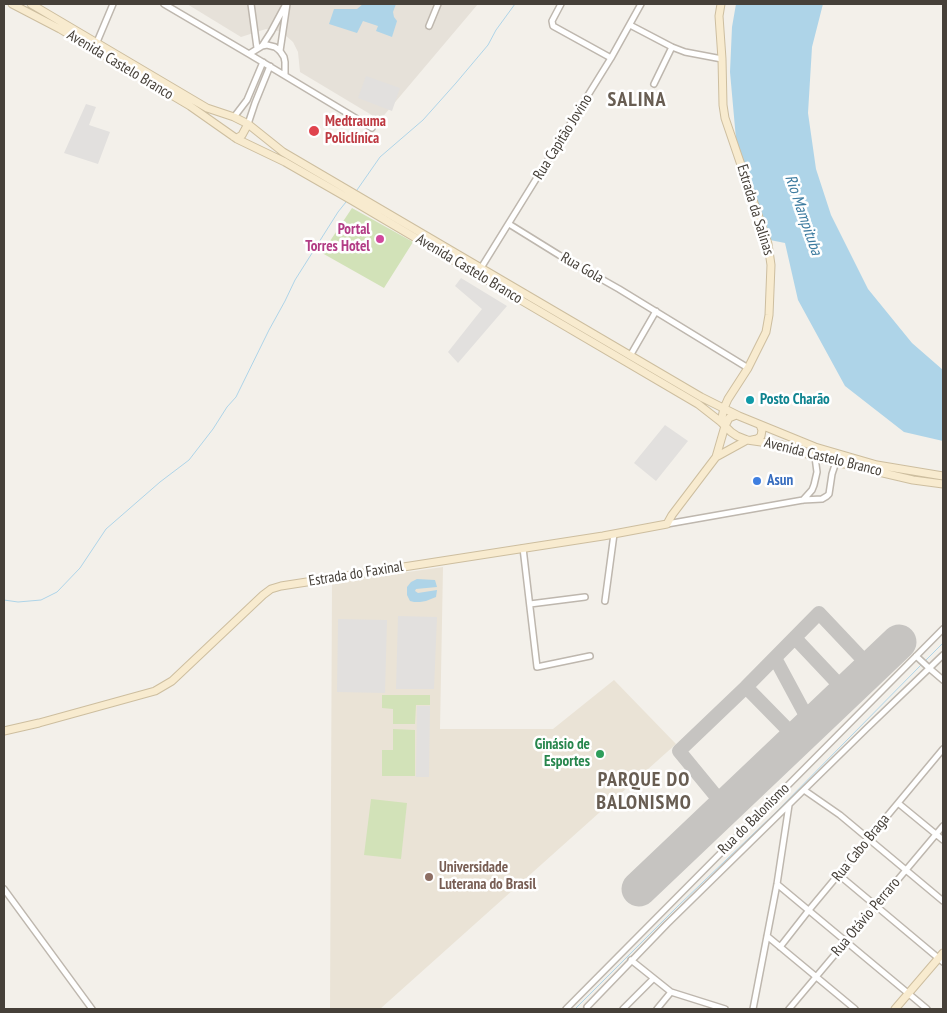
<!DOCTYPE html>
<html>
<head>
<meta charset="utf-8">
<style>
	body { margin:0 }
	#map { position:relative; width:947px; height:1013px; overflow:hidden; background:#f3f0ea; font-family:"PT Sans Narrow",sans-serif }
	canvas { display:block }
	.frame { position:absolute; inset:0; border:5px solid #464039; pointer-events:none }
</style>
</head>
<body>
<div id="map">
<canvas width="947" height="1013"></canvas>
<div class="frame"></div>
</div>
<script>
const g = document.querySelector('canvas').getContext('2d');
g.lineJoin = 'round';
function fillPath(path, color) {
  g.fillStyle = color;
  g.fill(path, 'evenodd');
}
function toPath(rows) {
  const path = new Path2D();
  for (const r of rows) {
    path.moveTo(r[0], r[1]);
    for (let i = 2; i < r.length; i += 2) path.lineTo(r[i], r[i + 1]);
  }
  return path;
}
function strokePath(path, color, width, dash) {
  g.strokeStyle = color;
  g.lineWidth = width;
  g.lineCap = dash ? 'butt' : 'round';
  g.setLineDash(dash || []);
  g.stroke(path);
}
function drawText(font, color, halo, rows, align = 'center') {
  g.font = font + ' "PT Sans Narrow",sans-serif';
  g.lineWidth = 5;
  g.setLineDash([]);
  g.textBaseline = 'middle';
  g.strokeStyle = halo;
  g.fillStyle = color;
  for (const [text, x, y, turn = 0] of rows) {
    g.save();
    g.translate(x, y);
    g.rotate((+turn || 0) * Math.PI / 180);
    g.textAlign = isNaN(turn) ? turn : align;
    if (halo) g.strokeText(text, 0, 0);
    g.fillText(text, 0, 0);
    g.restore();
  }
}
const residential = toPath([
	[187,4,478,4,380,120,300,72,298,52,293,42,285,35,278,31,266,29,241,37]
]);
const education = toPath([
	[443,567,440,729,553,729,614,680,676,744,380,1009,330,1009,332,583]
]);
const green = toPath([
	[352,208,413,242,384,288,322,253],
	[382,695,430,695,430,705,416,705,415,724,393,724,393,709,382,708],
	[393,729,415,730,415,776,382,776,382,750,393,750],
	[371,799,407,803,401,859,364,855]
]);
const parking = toPath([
	[366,76,400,88,392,111,358,98],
	[86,104,96,107,89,125,110,132,98,164,64,153],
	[461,278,507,306,458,363,448,352,482,309,455,286],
	[665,425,688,441,656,481,634,463],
	[398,616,437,617,434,689,396,689],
	[338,619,387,620,385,693,337,692],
	[417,706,430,706,429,777,416,777]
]);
const water = toPath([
	[363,4,396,4,393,12,394,17,397,21,392,37,376,31,378,26,363,21,357,33,329,24,334,9,357,9],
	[736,4,823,4,812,47,808,113,816,169,831,215,868,289,912,343,943,370,943,441,904,432,845,386,798,300,785,243,770,240,736,139,730,72,732,27],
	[417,579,435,580,437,587,416,589,415,591,418,593,437,590,436,597,426,601,420,602,414,602,410,601,407,595,407,587,411,582]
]);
const stream = toPath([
	[357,190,380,157,423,120,456,83,488,45,496,30,515,4],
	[4,600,18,602,41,600,57,592,80,568,106,529,160,482,189,460,213,429,227,407,236,397,269,330,285,301,295,280,338,212,346,202],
	[925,661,943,643],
	[575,1009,678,906,774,814,922,664]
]);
const taxiway = toPath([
	[795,638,846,692],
	[775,658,811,725],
	[746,687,797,739],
	[725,807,679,751,746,687,819,613,871,668]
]);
const runway = toPath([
	[639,889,899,642]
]);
const street = toPath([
	[164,4,249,54,372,128],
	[251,4,257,48],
	[561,4,552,21,553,26,611,58],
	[630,25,672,47,685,52,722,59],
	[429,26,438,4],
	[97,42,113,4],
	[262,46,271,32,286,4],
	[280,51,287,4],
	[249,54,262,46,267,45,275,47,280,51,284,57,285,62,285,75],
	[654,84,672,47],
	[234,117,247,100,263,62],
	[248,124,255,103,270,66],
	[509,224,559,255,619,289,748,368],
	[481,268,611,58,641,4],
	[630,356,656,311],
	[803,500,812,490,814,485,817,472,815,457],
	[667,524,803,500,822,499,827,496,829,494,832,474,836,462],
	[523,548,537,667,590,656],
	[605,601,614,534],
	[530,604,585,597],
	[916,656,929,668,943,680],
	[804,790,840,815,943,901],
	[898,803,943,840],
	[839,875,943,962],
	[777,884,927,1009],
	[4,889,92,1009],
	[767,936,855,1009],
	[780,947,809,910,898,803,943,749],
	[631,960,671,992,725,1009],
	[587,1007,667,924,866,729,943,655],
	[566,1009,943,629],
	[623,1009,653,979],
	[657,1009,671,992],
	[753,1009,777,884,789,805],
	[789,1009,943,826]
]);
const secondary = toPath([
	[12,4,60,29,190,106,237,139,285,162,353,201,524,302,698,404,721,422,731,432,737,436,747,440,782,445,815,457,836,462,913,480,943,484],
	[31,4,207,108,234,117,248,124,283,152,701,397,739,416,815,447,877,465,943,476],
	[234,137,237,138,242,135,248,124],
	[721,422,724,408,728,399,748,368,766,332,769,315,771,265,768,244,725,118,723,105,722,59,719,16,721,4],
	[752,440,757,439,761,436,762,430,760,425],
	[716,457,747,440],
	[4,731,39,723,155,691,172,681,263,595,271,589,281,586,603,536,667,524,672,515,716,457,725,426,729,418,736,415],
	[895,1009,943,953]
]);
const markers = [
	[314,131,6,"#e0444e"],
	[380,239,5,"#d1479c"],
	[750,400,5,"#0f9aa8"],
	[757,481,5,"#3f7fe0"],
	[600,754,5,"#2e9e5b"],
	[429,877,5,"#8d6e63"]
];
const streetNames = [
	["Avenida Castelo Branco",120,65,31],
	["Rua Capitão Jovino",563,137,-58],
	["Estrada da Salinas",755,210,73],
	["Rua Gola",582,268,30],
	["Avenida Castelo Branco",469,269,31],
	["Avenida Castelo Branco",823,457,14],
	["Estrada do Faxinal",356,574,-9],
	["Rua do Balonismo",754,819,-45],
	["Rua Cabo Braga",861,848,-51],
	["Rua Otávio Perraro",866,917,-50]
];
const healthNames = [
	["Medtrauma",325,122],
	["Policlínica",325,139]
];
const hotelNames = [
	["Portal",370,230],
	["Torres Hotel",370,247]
];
const cultureNames = [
	["Posto Charão",760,400]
];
const shopNames = [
	["Asun",767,481]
];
const leisureNames = [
	["Ginásio de",590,745],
	["Esportes",590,762]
];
const educationNames = [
	["Universidade",439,868],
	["Luterana do Brasil",439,885]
];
const waterNames = [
	["Rio Mampituba",803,215,71]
];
const districtNames = [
	["SALINA",637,100],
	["PARQUE DO",644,780],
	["BALONISMO",644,803]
];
fillPath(residential, '#e6e1d9');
fillPath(education, '#eae3d6');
fillPath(green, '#d2e2b8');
fillPath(parking, '#e2e0de');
fillPath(water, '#aed4e8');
strokePath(stream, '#aed4e8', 1);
strokePath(taxiway, '#c6c4c1', 14);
strokePath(runway, '#c6c4c1', 35);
strokePath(street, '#beb7ae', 8);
strokePath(secondary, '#cdbe9f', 9);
strokePath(street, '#fff', 5);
strokePath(secondary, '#f8ebcf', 7);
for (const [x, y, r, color] of markers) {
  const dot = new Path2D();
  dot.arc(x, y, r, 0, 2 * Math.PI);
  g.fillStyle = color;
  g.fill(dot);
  strokePath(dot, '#fff', 2);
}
drawText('15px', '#464039', '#fff', streetNames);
drawText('bold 15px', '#be3a42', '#fff', healthNames, 'left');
drawText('bold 15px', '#b23c85', '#fff', hotelNames, 'right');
drawText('bold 15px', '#0d838f', '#fff', cultureNames, 'left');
drawText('bold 15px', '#366cbe', '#fff', shopNames, 'left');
drawText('bold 15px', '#27864d', '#fff', leisureNames, 'right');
drawText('bold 15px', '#785e54', '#fff', educationNames, 'left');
drawText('italic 16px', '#3d7b9f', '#fff', waterNames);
g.letterSpacing = '1px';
drawText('bold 20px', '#685d52', '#fff', districtNames);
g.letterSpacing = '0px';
</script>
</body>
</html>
